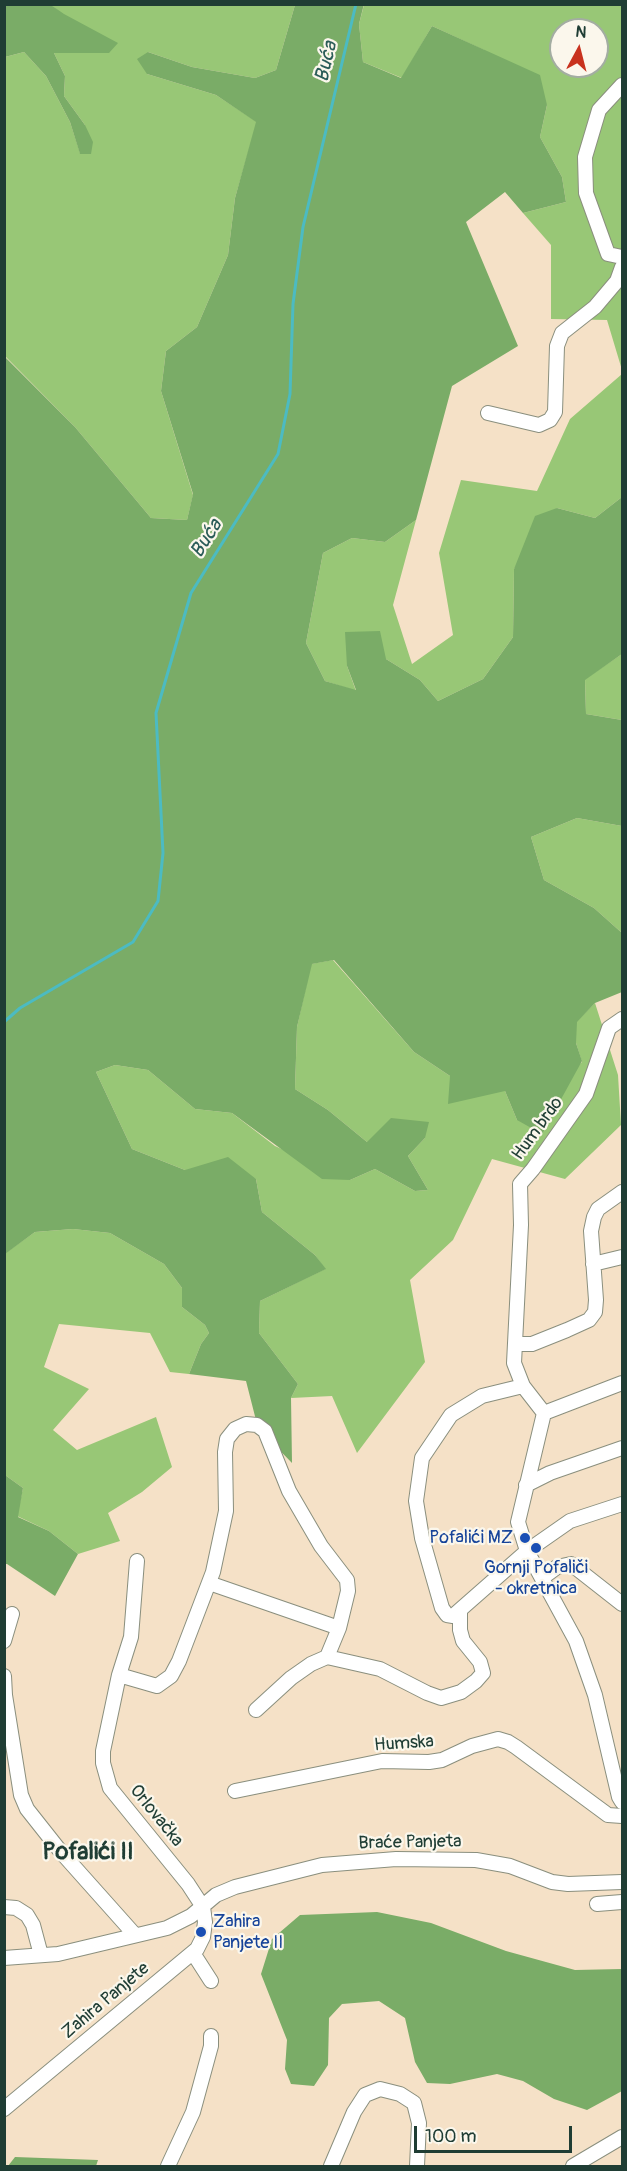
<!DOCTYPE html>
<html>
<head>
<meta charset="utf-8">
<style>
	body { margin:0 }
	#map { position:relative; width:627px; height:2171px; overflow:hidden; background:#f5e1c7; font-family:Pangolin,sans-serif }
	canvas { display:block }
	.frame { position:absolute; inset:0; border:6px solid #1f3d34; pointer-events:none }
	.north { position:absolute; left:549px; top:18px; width:60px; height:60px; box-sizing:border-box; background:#fbf7ec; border:2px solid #a3ada2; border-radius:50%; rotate:7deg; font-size:16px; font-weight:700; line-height:24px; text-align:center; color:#1f3d34 }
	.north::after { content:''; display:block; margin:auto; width:21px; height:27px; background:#c8321e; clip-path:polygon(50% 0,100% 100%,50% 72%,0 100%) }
	.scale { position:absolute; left:414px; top:2126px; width:158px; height:27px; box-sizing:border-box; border:3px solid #1f3d34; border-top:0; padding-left:8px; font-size:18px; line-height:21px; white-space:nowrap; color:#1f3d34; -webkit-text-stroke:4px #fbf7ec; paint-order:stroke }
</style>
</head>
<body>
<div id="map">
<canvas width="627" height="2171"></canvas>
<div class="frame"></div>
<div class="north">N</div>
<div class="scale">100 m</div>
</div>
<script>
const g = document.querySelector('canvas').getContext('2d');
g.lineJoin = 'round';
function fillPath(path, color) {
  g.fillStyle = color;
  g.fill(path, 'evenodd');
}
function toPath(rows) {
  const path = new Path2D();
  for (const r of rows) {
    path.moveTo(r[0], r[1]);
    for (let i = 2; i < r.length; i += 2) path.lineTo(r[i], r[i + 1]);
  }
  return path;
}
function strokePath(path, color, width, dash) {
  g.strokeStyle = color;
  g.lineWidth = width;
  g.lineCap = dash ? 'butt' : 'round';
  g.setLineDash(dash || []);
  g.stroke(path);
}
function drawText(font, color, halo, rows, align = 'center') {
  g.font = font + ' Pangolin,sans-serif';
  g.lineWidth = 4.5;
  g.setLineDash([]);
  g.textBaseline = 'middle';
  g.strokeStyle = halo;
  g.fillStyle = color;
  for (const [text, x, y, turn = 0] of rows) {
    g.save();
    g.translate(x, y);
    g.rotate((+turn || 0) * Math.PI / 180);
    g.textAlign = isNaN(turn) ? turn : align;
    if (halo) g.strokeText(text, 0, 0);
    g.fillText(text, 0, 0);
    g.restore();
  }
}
const green = toPath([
	[51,5,295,5,276,70,255,78,192,67,148,52,147,74,216,95,257,122,235,198,228,255,197,327,166,351,161,391,193,495,187,520,151,518,75,427,5,356,5,57,24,52,46,76,70,122,80,153,85,125,64,96,65,76,54,53,109,53],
	[364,5,622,5,622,370,607,320,551,319,551,245,523,213,566,202,562,177,540,137,547,105,484,50,432,26,402,78,363,62,359,24],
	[561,30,597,30,597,66,561,66],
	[622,374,622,497,595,518,557,508,514,569,513,637,483,679,438,701,420,680,386,659,347,666,356,691,325,681,306,643,323,553,352,538,385,542,416,520,393,605,412,664,453,635,439,553,461,480,537,491,570,419],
	[622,654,622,720,586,714,585,679],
	[577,818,622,826,622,933,594,908,544,880,531,837],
	[333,960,414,1052,450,1076,505,1091,517,1120,582,1062,576,1043,576,1022,595,1003,618,1075,621,1125,565,1179,492,1159,453,1240,410,1280,425,1362,357,1453,332,1396,291,1398,298,1384,259,1333,260,1301,325,1269,315,1255,262,1212,256,1179,185,1170,132,1149,96,1072,115,1065,148,1070,195,1109,232,1113,275,1146,350,1180,375,1169,415,1191,428,1190,408,1156,425,1138,367,1142,328,1110,295,1089,297,1027,311,964],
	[73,1229,110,1233,164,1264,182,1288,182,1307,205,1325,209,1333,201,1344,189,1374,170,1372,150,1333,59,1324,44,1367,89,1389,53,1430,77,1450,156,1417,172,1467,142,1492,108,1513,120,1541,78,1554,49,1531,17,1516,23,1488,5,1475,4,1254,35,1232]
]);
const forest = toPath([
	[5,4,51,5,64,14,118,43,109,53,54,53,65,76,64,96,85,125,93,142,91,154,80,154,70,122,46,76,24,52,5,57],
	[364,4,359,24,363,62,401,78,432,26,540,75,547,105,540,137,562,177,566,202,523,213,505,192,466,222,518,346,452,386,416,520,385,542,352,538,323,553,306,643,325,681,356,690,347,666,345,632,380,631,386,659,420,680,438,701,483,679,513,637,514,569,535,516,557,508,595,518,622,497,622,654,585,680,586,714,622,720,622,826,577,818,531,837,544,880,594,908,622,933,622,992,595,1003,577,1022,576,1043,582,1061,542,1134,517,1120,505,1091,448,1104,450,1076,414,1052,334,960,312,964,297,1027,295,1089,328,1110,367,1142,391,1118,429,1122,425,1138,408,1156,428,1190,415,1191,375,1169,350,1180,322,1179,232,1113,195,1109,148,1070,115,1065,96,1072,132,1149,185,1170,228,1157,256,1179,262,1212,315,1255,326,1269,260,1301,259,1333,298,1384,291,1398,292,1463,258,1428,246,1381,189,1374,201,1344,209,1333,205,1325,182,1307,182,1288,164,1264,110,1233,73,1229,35,1232,5,1254,4,356,75,427,151,518,187,520,193,494,161,391,166,351,197,327,228,255,235,198,256,122,216,95,147,74,137,59,148,52,192,67,255,78,276,70,295,5],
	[5,1475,23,1488,18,1517,49,1531,78,1554,55,1596,7,1564,5,1564],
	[377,1912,431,1923,506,1951,575,1970,622,1969,622,2091,587,2110,554,2099,523,2081,497,2074,450,2084,427,2083,415,2062,405,2018,379,2001,342,2004,329,2018,328,2065,314,2086,291,2084,285,2069,287,2040,261,1974,272,1939,300,1915],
	[15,2157,98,2160,96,2166,8,2166]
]);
const stream = toPath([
	[4,1022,20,1008,133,942,158,901,163,853,156,713,191,593,278,454,290,394,293,304,303,227,356,4]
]);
const minor = toPath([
	[622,85,599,110,585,157,586,193,608,254,622,257],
	[488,413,539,425,550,420,555,412,557,346,562,333,595,307,617,281,622,267],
	[593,1264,622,1257],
	[515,1344,532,1344,567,1330,589,1320,595,1312,596,1300,591,1231,594,1217,598,1209,622,1192],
	[622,1383,544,1413,518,1522,527,1551,576,1641,595,1695,619,1797,622,1802],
	[523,1386,482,1396,451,1415,422,1458,416,1501,422,1538,442,1608,447,1615,453,1616,527,1551,570,1521,622,1504],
	[544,1413,523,1386,514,1363,521,1225,520,1184,533,1169,586,1094,609,1028,622,1019],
	[526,1485,550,1473,622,1448],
	[542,1578,557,1567,571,1564,622,1604],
	[209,1583,339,1628],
	[4,1641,12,1614],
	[327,1657,380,1669,427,1693,441,1698,461,1692,476,1681,483,1673,480,1662,463,1641,460,1630,460,1611],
	[119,1675,157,1686,171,1676,179,1661,213,1572,226,1511,225,1452,227,1439,235,1429,246,1424,257,1425,265,1431,289,1491,321,1546,347,1580,348,1591,339,1628,327,1657,311,1664,291,1678,256,1710],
	[4,1676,5,1695,21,1795,27,1809,61,1852,135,1935],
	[235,1791,382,1761,429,1762,442,1760,472,1746,498,1739,508,1742,516,1747,608,1815,622,1816],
	[597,1904,622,1902],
	[4,1907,16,1908,27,1915,33,1925,41,1955],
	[193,1953,211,1981],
	[4,1958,58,1954,167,1928,191,1916,216,1895,235,1887,322,1865,396,1859,476,1860,510,1866,552,1882,568,1884,622,1882],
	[4,2109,197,1949,203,1937,205,1922,203,1907,188,1884,110,1788,103,1763,103,1751,119,1675,131,1637,137,1561],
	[168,2166,193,2112,211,2046,211,2036],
	[331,2166,354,2112,365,2095,380,2089,400,2094,414,2103,419,2123,417,2166],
	[573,2166,622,2137]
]);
const markers = [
	[525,1538,6,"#1a4fb4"],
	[536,1548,6,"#1a4fb4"],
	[201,1932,6,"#1a4fb4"]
];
const streetNames = [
	["Hum brdo",538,1129,-54],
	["Humska",404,1744,-4],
	["Orlovačka",156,1816,51],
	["Braće Panjeta",410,1843,-1],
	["Zahira Panjete",106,2001,-40]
];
const transitNames = [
	["Pofalići MZ",513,1538],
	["Gornji Pofaliči",536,1568,"center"],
	["- okretnica",536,1589,"center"],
	["Zahira",213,1922,"left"],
	["Panjete II",213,1943,"left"]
];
const waterNames = [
	["Buća",327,62,-77],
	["Buća",207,539,-58]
];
const districtNames = [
	["Pofalići II",88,1853]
];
fillPath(green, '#98c776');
fillPath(forest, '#7aac67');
strokePath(stream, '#4cbbc2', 3);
strokePath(minor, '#8a8f7e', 16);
strokePath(minor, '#fff', 14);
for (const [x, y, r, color] of markers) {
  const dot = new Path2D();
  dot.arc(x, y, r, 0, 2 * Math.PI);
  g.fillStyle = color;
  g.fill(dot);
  strokePath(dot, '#fbf7ec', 2);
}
drawText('18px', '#1f3d34', '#fbf7ec', streetNames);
drawText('18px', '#164399', '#fbf7ec', transitNames, 'right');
drawText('italic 20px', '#2a5c58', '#fbf7ec', waterNames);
drawText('bold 24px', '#1f3d34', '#fbf7ec', districtNames);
</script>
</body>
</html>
